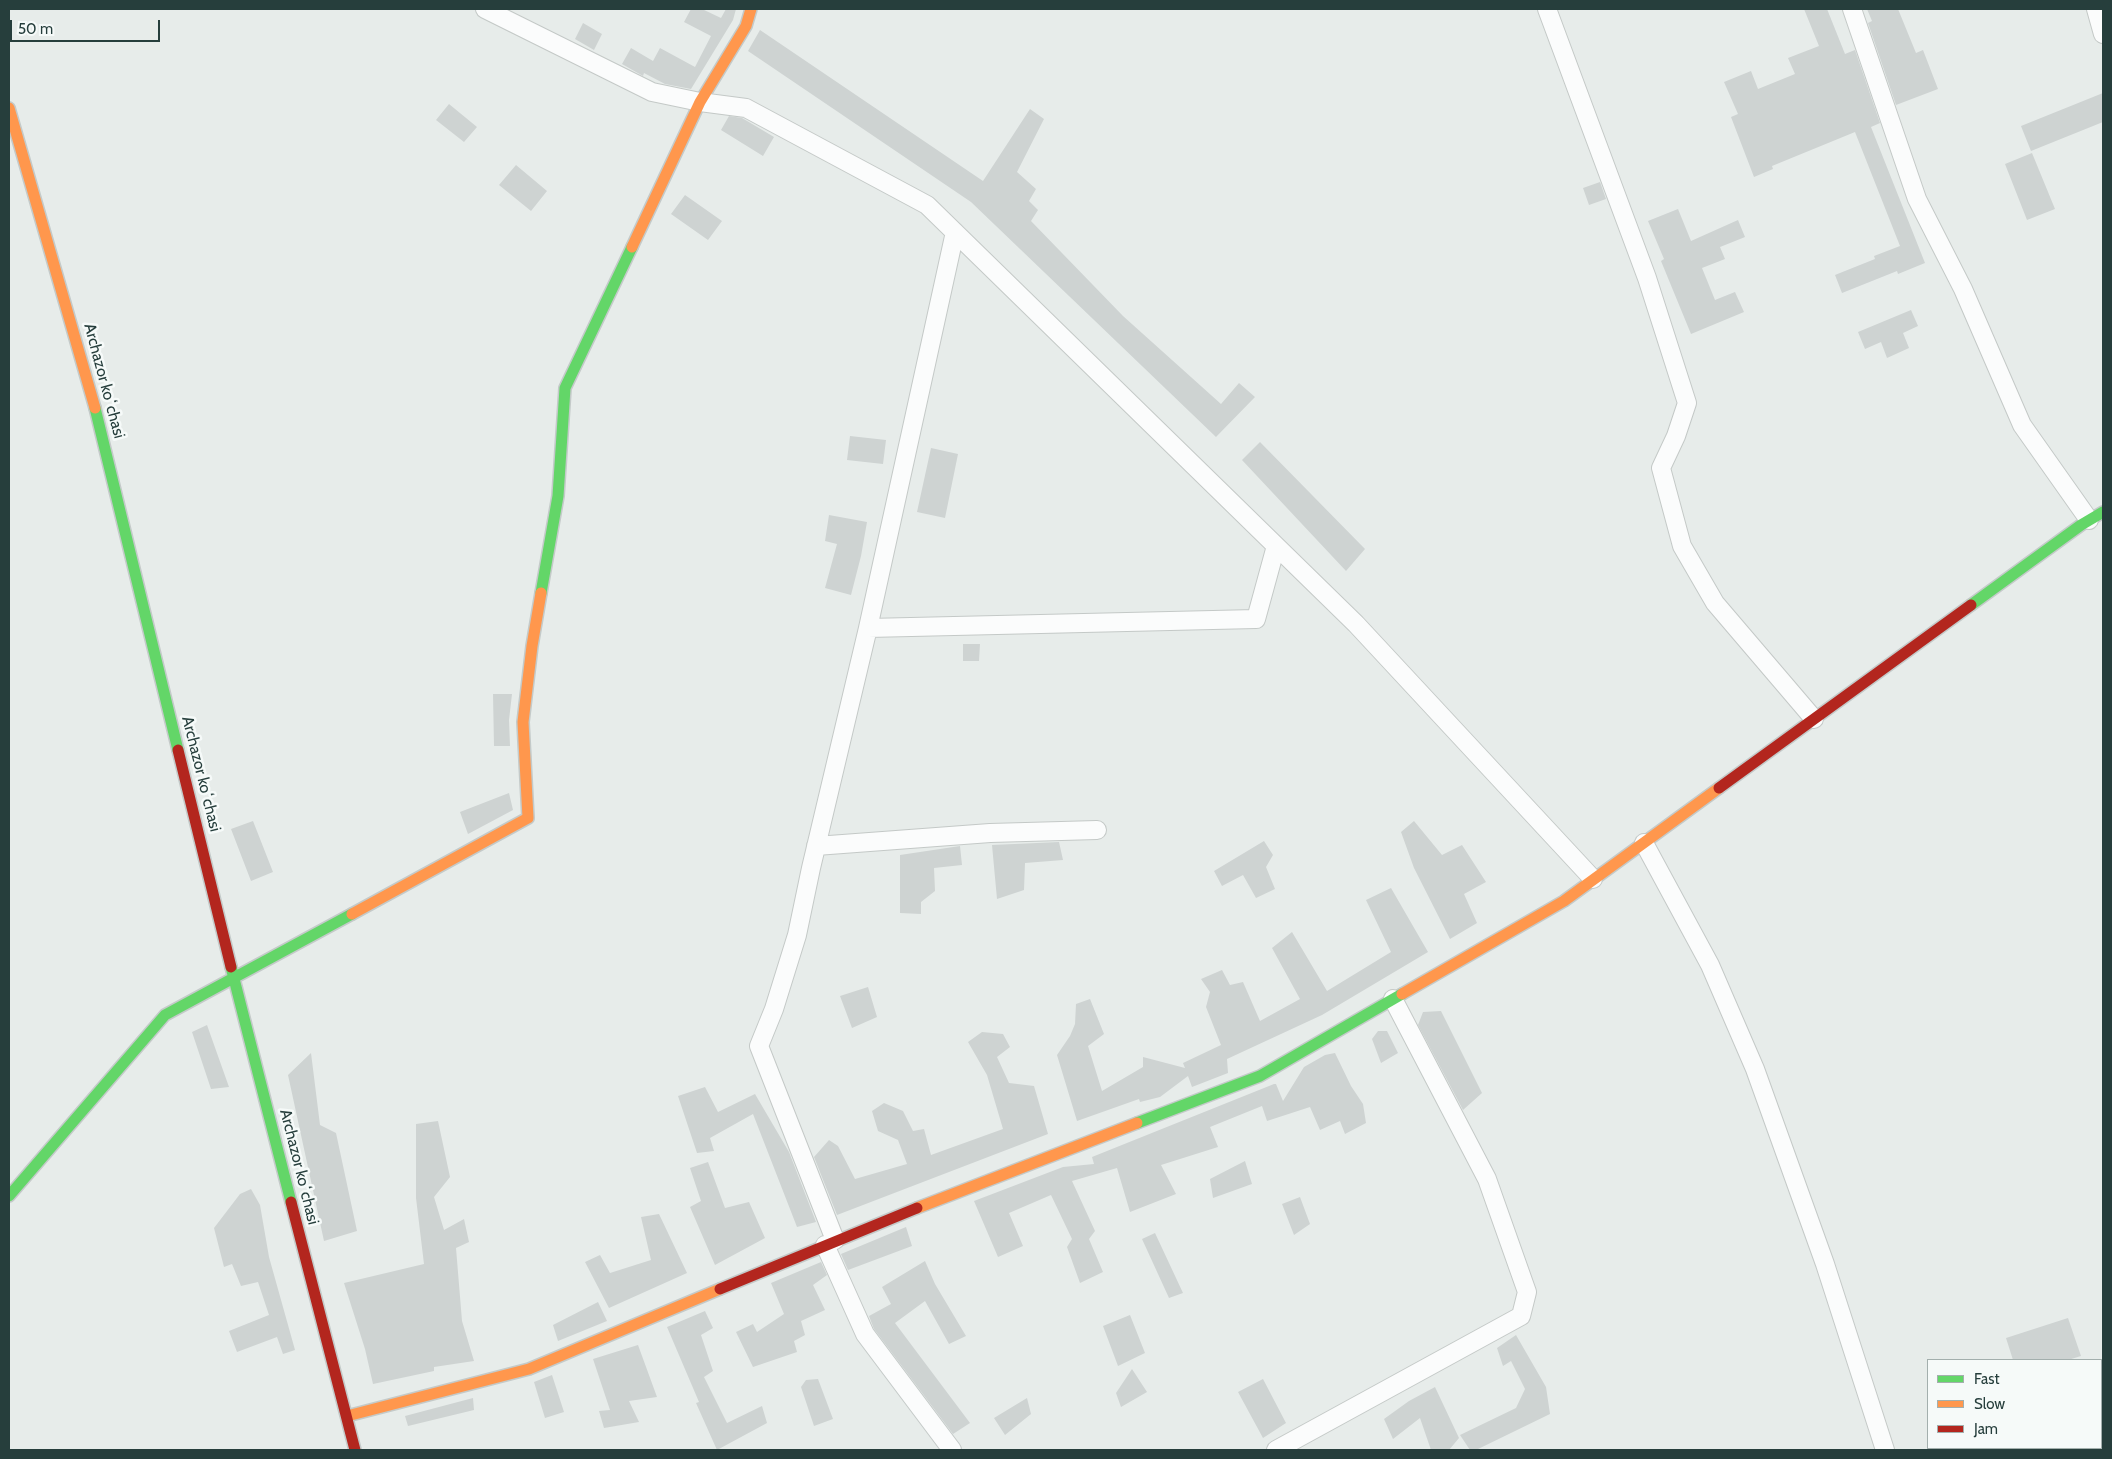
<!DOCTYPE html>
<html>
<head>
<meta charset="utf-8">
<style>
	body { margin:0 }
	#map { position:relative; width:2112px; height:1459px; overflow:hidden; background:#e7ecea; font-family:Cabin,sans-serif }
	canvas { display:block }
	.frame { position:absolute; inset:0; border:10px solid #263e3c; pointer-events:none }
	.legend { position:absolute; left:1927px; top:1359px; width:175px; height:90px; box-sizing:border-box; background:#f6faf9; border:1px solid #a3afad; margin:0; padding:6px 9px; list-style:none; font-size:15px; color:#263e3c }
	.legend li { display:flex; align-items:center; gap:10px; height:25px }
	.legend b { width:25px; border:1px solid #a3afad }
	.scale { position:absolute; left:10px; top:20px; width:150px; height:22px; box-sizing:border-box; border:2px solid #263e3c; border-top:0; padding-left:6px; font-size:15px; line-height:18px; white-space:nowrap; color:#263e3c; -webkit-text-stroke:4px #f6faf9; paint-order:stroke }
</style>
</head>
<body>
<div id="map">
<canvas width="2112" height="1459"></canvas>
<div class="frame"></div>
<ul class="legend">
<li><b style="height:6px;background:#63d668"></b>Fast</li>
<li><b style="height:6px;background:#ff974d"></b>Slow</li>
<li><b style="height:6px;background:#b3261e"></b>Jam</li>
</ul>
<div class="scale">50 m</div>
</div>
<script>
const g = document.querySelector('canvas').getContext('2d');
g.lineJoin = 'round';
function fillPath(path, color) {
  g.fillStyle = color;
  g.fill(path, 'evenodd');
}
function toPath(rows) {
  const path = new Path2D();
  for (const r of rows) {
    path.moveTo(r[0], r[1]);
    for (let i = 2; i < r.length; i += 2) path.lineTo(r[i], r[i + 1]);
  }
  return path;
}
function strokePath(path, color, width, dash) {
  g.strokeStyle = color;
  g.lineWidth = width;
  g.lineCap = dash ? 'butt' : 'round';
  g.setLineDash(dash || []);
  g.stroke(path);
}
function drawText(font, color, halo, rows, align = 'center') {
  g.font = font + ' Cabin,sans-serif';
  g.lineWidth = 5;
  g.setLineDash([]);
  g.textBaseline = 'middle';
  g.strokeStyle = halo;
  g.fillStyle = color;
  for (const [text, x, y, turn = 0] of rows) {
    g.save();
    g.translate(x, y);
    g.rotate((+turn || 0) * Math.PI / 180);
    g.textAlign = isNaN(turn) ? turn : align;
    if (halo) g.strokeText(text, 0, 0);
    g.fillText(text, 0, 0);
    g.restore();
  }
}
const building = toPath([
	[691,9,702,9,721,18,726,9,736,9,733,20,691,89,665,84,644,73,643,76,622,64,631,48,653,61,660,48,695,67,711,36,684,22],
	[1804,9,1827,9,1845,54,1855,50,1880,123,1871,127,1925,263,1898,274,1897,271,1842,293,1835,275,1875,259,1874,256,1900,246,1855,132,1772,166,1773,169,1754,177,1731,117,1738,114,1724,82,1751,71,1758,89,1795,74,1788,58,1819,46],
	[1867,9,1898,9,1916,53,1923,50,1938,89,1896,105,1868,23,1872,21],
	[583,23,602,34,594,50,575,39],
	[760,30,983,181,1030,109,1044,119,1017,172,1036,189,1029,201,1038,210,1031,221,1123,316,1221,404,1239,383,1255,397,1216,437,971,202,748,51],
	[2103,93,2103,122,2031,151,2021,126],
	[449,104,477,127,464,142,436,120],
	[729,116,742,118,774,137,763,156,721,130],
	[2032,153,2055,209,2027,220,2005,164],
	[516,165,547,191,531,211,499,185],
	[1600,182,1606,199,1589,205,1583,188],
	[685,195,722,221,708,240,671,214],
	[1678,209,1691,241,1738,220,1745,237,1720,247,1725,259,1702,268,1715,300,1735,292,1744,312,1691,334,1661,261,1664,259,1648,221],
	[1911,310,1918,326,1903,333,1909,348,1887,358,1881,342,1865,349,1858,332],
	[850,436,886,440,883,464,847,460],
	[1260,442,1365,549,1346,571,1242,460],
	[931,448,958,454,945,518,917,512],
	[829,515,867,522,861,556,851,595,825,588,837,544,825,541],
	[963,644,980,644,979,661,963,661],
	[493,694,512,694,509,720,510,746,494,746],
	[509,793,513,810,468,834,460,812],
	[253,821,273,872,251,881,231,829],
	[1414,821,1442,855,1462,845,1486,882,1464,894,1477,923,1450,939,1414,868,1401,832],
	[1264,841,1273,855,1266,867,1275,889,1256,898,1243,875,1222,886,1214,871],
	[1059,842,1063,860,1025,863,1024,890,997,899,992,845],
	[960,846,962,865,934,868,935,891,921,902,921,914,900,913,900,855],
	[1391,888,1428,952,1322,1015,1227,1059,1228,1073,1192,1087,1188,1076,1160,1097,1140,1102,1139,1099,1077,1121,1057,1055,1070,1036,1075,1024,1076,1004,1090,999,1104,1034,1088,1046,1102,1091,1143,1067,1143,1057,1185,1068,1183,1063,1221,1045,1206,1007,1210,992,1201,979,1222,970,1230,985,1243,982,1260,1021,1300,999,1272,948,1292,932,1327,991,1391,952,1366,900],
	[868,987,877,1017,852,1028,840,996],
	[1441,1011,1482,1093,1463,1110,1418,1025,1423,1012],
	[207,1025,229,1087,211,1089,192,1032],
	[1378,1031,1387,1031,1398,1053,1381,1063,1372,1039],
	[982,1032,1003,1034,1010,1047,997,1057,1009,1083,1034,1086,1048,1134,837,1215,814,1157,829,1140,838,1146,855,1179,907,1164,898,1140,878,1131,872,1111,884,1103,903,1111,913,1131,924,1129,931,1155,1003,1129,987,1075,968,1042],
	[311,1053,320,1125,336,1133,357,1231,324,1241,288,1075],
	[1335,1053,1351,1086,1363,1104,1366,1123,1345,1134,1340,1121,1320,1130,1310,1107,1267,1121,1262,1106,1210,1127,1218,1147,1161,1165,1176,1194,1130,1212,1117,1168,1072,1181,1095,1231,1089,1239,1103,1272,1080,1283,1067,1247,1072,1239,1051,1195,1009,1213,1023,1246,998,1257,974,1201,1063,1167,1094,1164,1092,1157,1274,1084,1276,1084,1283,1101,1304,1067,1325,1055],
	[705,1087,718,1112,755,1094,789,1152,816,1222,797,1227,753,1114,710,1138,714,1151,697,1153,678,1096],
	[438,1121,450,1177,434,1197,444,1230,464,1219,469,1242,456,1248,462,1321,474,1361,434,1367,434,1371,373,1384,365,1349,344,1283,424,1264,416,1198,416,1124],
	[1245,1161,1252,1184,1213,1198,1210,1179],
	[708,1162,725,1208,749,1202,765,1238,715,1265,690,1207,701,1201,690,1168],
	[251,1189,260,1205,269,1257,295,1350,283,1354,277,1337,237,1352,229,1331,269,1315,258,1282,241,1286,232,1264,224,1267,214,1228,240,1194],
	[1300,1197,1310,1224,1294,1235,1282,1204],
	[659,1214,687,1273,609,1308,585,1262,600,1255,610,1273,651,1260,641,1217],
	[906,1227,912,1246,848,1270,841,1254],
	[1155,1233,1183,1293,1169,1298,1142,1239],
	[925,1261,935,1284,966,1336,949,1344,925,1301,895,1323,970,1423,953,1434,874,1329,869,1316,891,1304,882,1287],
	[821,1262,827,1275,813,1285,825,1310,801,1321,805,1335,794,1341,797,1352,753,1367,736,1332,753,1324,757,1332,784,1314,771,1283],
	[598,1302,607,1321,558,1341,553,1325],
	[705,1311,713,1328,701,1335,713,1371,704,1377,727,1423,762,1406,767,1423,717,1450,696,1403,699,1402,667,1327],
	[1130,1315,1145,1353,1118,1366,1103,1326],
	[2068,1318,2081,1356,2068,1360,2013,1360,2006,1338],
	[1516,1335,1546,1387,1550,1414,1476,1450,1470,1450,1460,1435,1516,1408,1525,1389,1511,1361,1503,1366,1497,1348],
	[638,1345,657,1397,629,1401,639,1422,604,1428,599,1411,610,1410,593,1359],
	[1132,1369,1147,1392,1121,1407,1116,1393],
	[552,1375,564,1412,545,1418,534,1382],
	[818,1379,833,1419,814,1426,801,1387,806,1380],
	[1263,1379,1286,1423,1263,1438,1238,1392],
	[1435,1387,1459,1438,1449,1450,1431,1450,1420,1418,1393,1439,1384,1419,1409,1401],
	[473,1398,474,1410,408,1426,405,1416],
	[1027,1398,1031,1414,1005,1435,994,1418]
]);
const street = toPath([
	[485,9,652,92,700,102,746,108,927,205,1356,624,1593,879],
	[1547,9,1647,278,1687,403,1676,436,1661,468,1682,546,1715,603,1814,719],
	[1852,9,1917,199,1963,289,2022,425,2089,520],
	[2096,9,2103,34],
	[868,628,955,232],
	[1644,843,1710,965,1755,1069,1825,1264,1885,1450],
	[816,846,990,833,1097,830],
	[835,1240,759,1046,774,1009,797,935,811,868,868,628,1256,619,1276,546],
	[825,1245,865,1334,952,1450],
	[1276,1450,1521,1316,1527,1292,1487,1179,1393,999]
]);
const fast = toPath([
	[95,408,178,750],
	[541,593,558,496,565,388,632,247],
	[1971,605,2081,525,2103,512],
	[231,967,291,1202],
	[1137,1123,1260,1076,1402,994],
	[9,1196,165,1015,352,914]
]);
const slow = toPath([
	[9,108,95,408],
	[632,247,700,102,746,26,751,9],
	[352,914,528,818,523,722,532,646,541,593],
	[1402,994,1564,901,1719,788],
	[917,1208,1137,1123],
	[347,1416,529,1369,720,1289]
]);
const jam = toPath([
	[178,750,231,967],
	[1719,788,1971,605],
	[291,1202,355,1450],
	[720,1289,917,1208]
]);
const streetNames = [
	["Archazor koʻchasi",104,381,75],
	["Archazor koʻchasi",201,774,76],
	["Archazor koʻchasi",299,1167,76]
];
fillPath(building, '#ced3d2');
strokePath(street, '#c4c9c7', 20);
strokePath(fast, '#c4cac9', 14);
strokePath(slow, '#c4cac9', 14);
strokePath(jam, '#c4cac9', 14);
strokePath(street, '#fbfcfc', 18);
strokePath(fast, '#63d668', 11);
strokePath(slow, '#ff974d', 11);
strokePath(jam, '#b3261e', 11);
drawText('16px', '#263e3c', '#f6faf9', streetNames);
</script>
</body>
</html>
